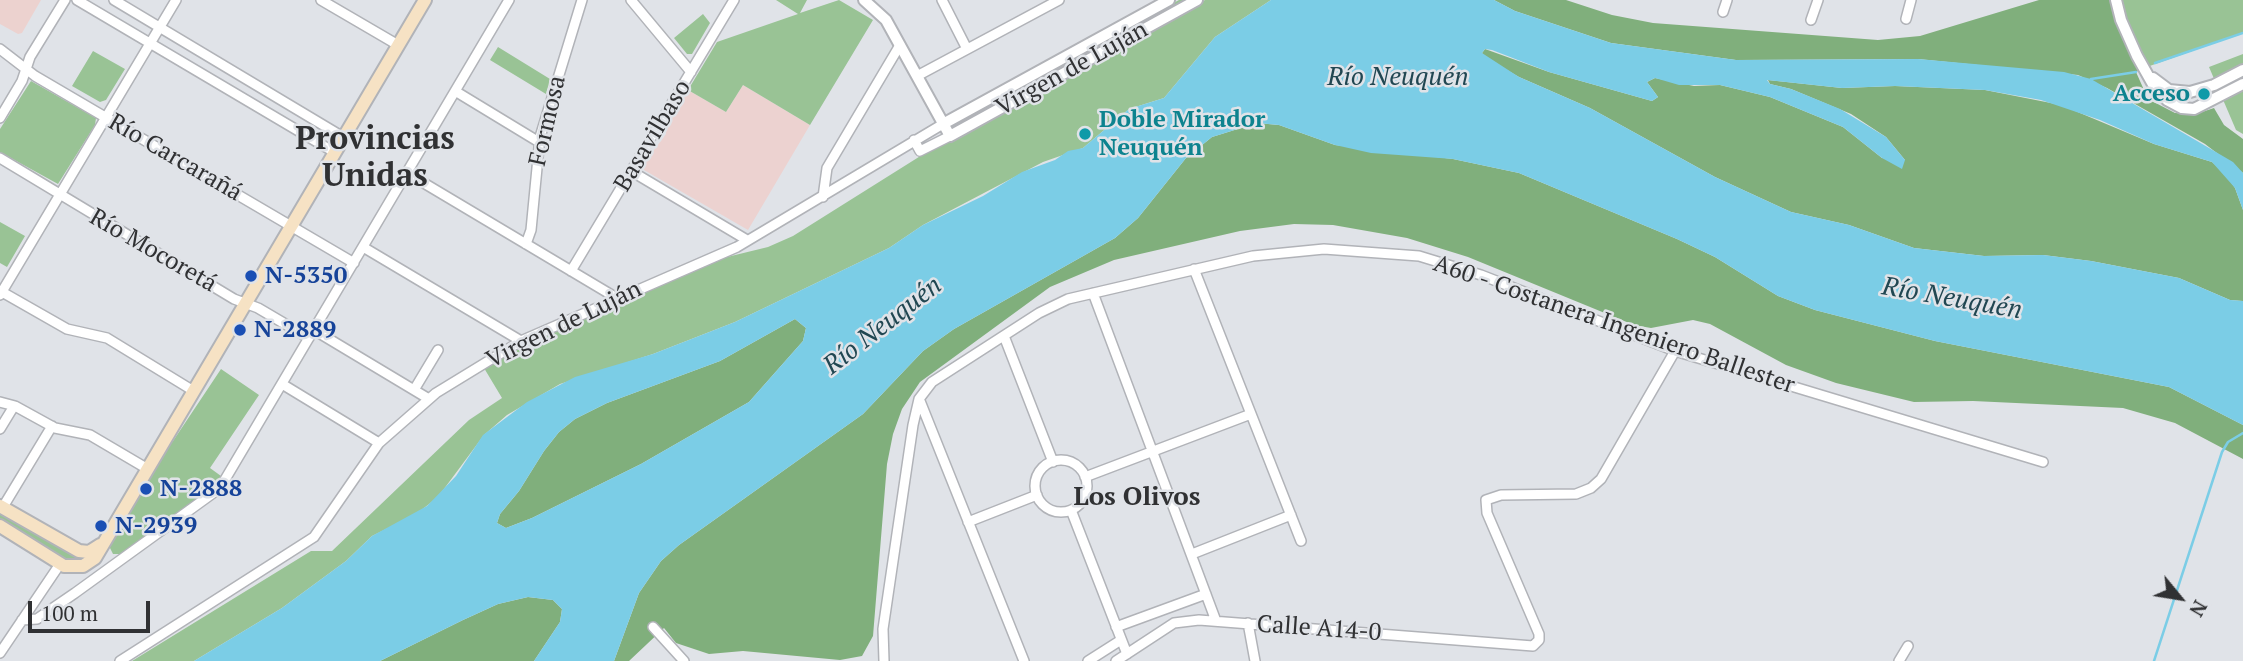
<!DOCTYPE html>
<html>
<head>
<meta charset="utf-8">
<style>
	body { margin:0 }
	#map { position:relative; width:2243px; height:661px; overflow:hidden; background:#e0e3e8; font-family:"PT Serif",serif }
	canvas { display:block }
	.north { position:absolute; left:2145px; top:563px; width:70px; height:70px; -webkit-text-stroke:5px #e0e3e8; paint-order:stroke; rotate:120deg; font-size:19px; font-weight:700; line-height:28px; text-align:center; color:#303133 }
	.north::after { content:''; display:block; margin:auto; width:24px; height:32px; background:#303133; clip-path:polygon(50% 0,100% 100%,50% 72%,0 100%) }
	.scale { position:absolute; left:28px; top:601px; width:122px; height:32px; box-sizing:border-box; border:4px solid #303133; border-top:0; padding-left:9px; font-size:21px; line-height:24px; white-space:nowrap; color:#303133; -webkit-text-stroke:5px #e0e3e8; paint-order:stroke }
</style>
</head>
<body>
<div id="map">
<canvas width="2243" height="661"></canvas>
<div class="north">N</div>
<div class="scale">100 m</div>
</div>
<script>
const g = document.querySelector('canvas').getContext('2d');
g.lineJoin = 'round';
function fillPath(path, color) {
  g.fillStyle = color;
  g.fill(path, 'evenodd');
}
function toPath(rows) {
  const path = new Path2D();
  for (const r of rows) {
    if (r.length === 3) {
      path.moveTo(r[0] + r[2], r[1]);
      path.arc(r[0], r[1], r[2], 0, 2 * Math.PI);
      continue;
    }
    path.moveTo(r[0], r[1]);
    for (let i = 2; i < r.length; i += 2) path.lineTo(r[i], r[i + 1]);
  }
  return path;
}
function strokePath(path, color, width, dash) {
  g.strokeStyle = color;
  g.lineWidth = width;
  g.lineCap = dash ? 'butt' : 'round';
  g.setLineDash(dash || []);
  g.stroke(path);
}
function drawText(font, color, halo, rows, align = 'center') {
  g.font = font + ' "PT Serif",serif';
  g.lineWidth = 5;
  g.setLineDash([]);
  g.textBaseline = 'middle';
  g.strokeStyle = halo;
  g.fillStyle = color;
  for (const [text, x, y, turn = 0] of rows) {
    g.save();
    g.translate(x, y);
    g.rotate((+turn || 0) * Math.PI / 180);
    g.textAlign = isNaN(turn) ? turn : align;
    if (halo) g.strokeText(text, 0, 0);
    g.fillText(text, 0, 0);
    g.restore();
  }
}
const industrial = toPath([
	[743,85,810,125,748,230,644,170,642,166,666,134,665,128,688,90,726,112]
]);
const education = toPath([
	[0,0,41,0,22,33,18,34,0,24]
]);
const green = toPath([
	[776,0,807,0,800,13,839,0,873,20,810,125,743,85,726,112,688,90,717,42,798,14],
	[1179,0,1189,0,956,125,958,121],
	[1205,0,1271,0,1215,37,1164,98,1129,109,1083,148,1043,162,923,225,889,248,735,322,653,354,560,384,507,415,484,435,438,497,415,515,372,536,346,561,282,608,194,661,132,661,311,551,332,551,469,420,502,398,484,368,523,346,723,258,768,247,793,236,922,155],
	[2116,0,2243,0,2243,33,2144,68],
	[703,14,710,23,692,54,687,54,674,38],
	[498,47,550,79,546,94,490,60],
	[93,51,125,69,106,100,100,102,72,86],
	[2243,54,2243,134,2236,130,2209,67],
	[31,81,96,118,95,125,58,184,0,152,0,129],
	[0,222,25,236,7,267,0,263],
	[221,369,259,395,210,468,221,476,211,491,120,554,113,554,109,546,170,440,173,441],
	[0,510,90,556,81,563,71,564,0,522]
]);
const forest = toPath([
	[1494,0,1566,0,1612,15,1653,23,1878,40,1920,36,2039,0,2116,0,2144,68,2136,72,2148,99,2175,113,2196,114,2214,108,2224,125,2243,139,2243,173,2205,144,2107,88,2078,75,1918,59,1736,60,1611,43,1515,11],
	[1485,49,1549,72,1652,101,1658,97,1647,82,1655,78,1694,86,1720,85,1770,97,1843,127,1882,158,1905,160,1886,137,1851,114,1791,89,1770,84,1768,80,1842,88,1895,86,1985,90,2061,105,2154,144,2212,162,2225,173,2235,188,2243,210,2243,301,2230,300,2179,278,2091,261,2043,255,1984,256,1914,248,1849,225,1791,212,1715,177,1590,108,1519,77,1484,57,1482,53],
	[1257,123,1279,125,1335,145,1453,159,1519,173,1677,239,1715,257,1778,296,1815,310,1935,341,2169,387,2243,425,2243,459,2175,423,2123,408,1973,401,1914,402,1836,383,1786,365,1710,324,1693,320,1651,328,1634,325,1468,257,1407,238,1333,225,1294,224,1240,231,1114,260,1050,287,920,382,902,409,893,434,887,464,873,636,862,656,840,660,743,651,709,654,676,643,664,628,629,661,614,661,639,593,661,561,679,545,863,414,923,351,954,329,1115,238,1138,218,1186,158,1212,137],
	[795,319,806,328,803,341,749,402,641,464,532,518,506,528,497,523,500,514,519,491,544,451,559,432,575,419,607,403,720,361],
	[528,597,553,600,562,609,560,622,534,661,380,661,463,620,498,604]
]);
const water = toPath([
	[1271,0,1494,0,1515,11,1611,43,1736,60,1918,59,2064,72,2091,79,2233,162,2243,173,2243,210,2235,188,2212,162,2154,144,2100,120,2041,100,1985,90,1895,86,1842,88,1767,80,1770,84,1791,89,1840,109,1886,137,1905,160,1902,169,1882,158,1843,127,1770,97,1720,85,1679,85,1655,78,1647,82,1658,97,1652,101,1549,72,1492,50,1485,49,1482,53,1519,77,1590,108,1715,177,1791,212,1849,225,1914,248,1984,256,2043,255,2091,261,2179,278,2230,300,2243,301,2243,425,2169,387,1935,341,1815,310,1778,296,1715,257,1677,239,1519,173,1453,159,1371,153,1335,145,1279,125,1257,123,1212,137,1186,158,1138,218,1115,238,954,329,923,351,863,414,679,545,661,561,639,593,614,661,534,661,560,622,562,609,553,600,528,597,498,604,463,620,380,661,194,661,282,608,346,561,372,536,427,506,456,476,483,435,527,402,575,377,653,354,735,322,889,248,923,225,983,196,1022,172,1055,160,1068,151,1083,148,1129,109,1164,98,1215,37],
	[795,319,806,328,803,341,749,402,641,464,532,518,506,528,497,523,500,514,519,491,544,451,559,432,575,419,607,403,720,361]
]);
const stream = toPath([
	[2155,63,2243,33],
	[2091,79,2136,72],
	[2154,661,2222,452,2228,442,2243,433]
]);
const minor = toPath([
	[77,0,334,152],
	[114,0,343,137],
	[321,0,398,45],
	[631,0,691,72],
	[942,0,967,49],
	[1723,12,1727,0],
	[1906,19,1911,0],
	[1811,20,1818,0],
	[0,49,35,76,354,263],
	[917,76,1059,0],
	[455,91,539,142],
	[0,118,22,81,30,57,65,0],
	[914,140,920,151,950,136],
	[0,158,234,299,258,308,309,338],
	[631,171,747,240],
	[407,173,615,297],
	[823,197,827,168,900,45],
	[526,244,531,230,540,137,582,0],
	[363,247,521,341],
	[1194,269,1301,541],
	[571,271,734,0],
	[2,292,67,329,107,338,192,390],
	[1093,293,1216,621],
	[0,295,176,0],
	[314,330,429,399],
	[1004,336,1053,462],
	[282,384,379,443],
	[414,390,438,350],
	[920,401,1024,661],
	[0,402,15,406,55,428,90,435,146,468],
	[0,429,14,406],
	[1061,486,26],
	[1085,477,1251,414],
	[3,507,52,426],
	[1071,510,1127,654],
	[968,522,1037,495],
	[1192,554,1291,515],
	[22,620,37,619,75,593,220,488,509,0],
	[1248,623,1255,661],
	[653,627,684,661],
	[1116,627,1206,594],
	[0,653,60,564],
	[120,661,314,537,379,443,436,393,521,341,737,247,943,124],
	[884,661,883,629,913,425,919,399,932,382,1039,313,1068,299,1253,256,1324,249,1419,256,1481,275,1675,351,2043,462],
	[1088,661,1121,640],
	[1116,661,1174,623,1199,620,1533,646,1539,640,1539,634,1487,513,1486,500,1501,495,1576,494,1591,488,1601,479,1675,351],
	[1899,661,1908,646]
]);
const tertiary = toPath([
	[864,0,886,20,950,136,1197,0],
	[2116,0,2121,20,2137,56,2155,88,2167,100,2182,108,2194,109,2243,84],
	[2153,78,2169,90,2190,92,2214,85,2243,70],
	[943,124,1169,0]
]);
const secondary = toPath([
	[0,506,79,551,89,552,100,545],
	[0,526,64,566,83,566,95,558,425,0]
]);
const markers = [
	[2204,94,7,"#0f9aa8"],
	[1085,134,7,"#0f9aa8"],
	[251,276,7,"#1a4fb4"],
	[240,330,7,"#1a4fb4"],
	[146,489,7,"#1a4fb4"],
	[101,526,7,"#1a4fb4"]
];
const streetNames = [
	["Virgen de Luján",1072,69,-29],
	["Formosa",548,121,-77],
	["Basavilbaso",653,136,-59],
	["Río Carcarañá",175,158,30],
	["Río Mocoretá",153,251,30],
	["Virgen de Luján",564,325,-26],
	["A60 - Costanera Ingeniero Ballester",1614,325,19],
	["Calle A14-0",1319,629,4]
];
const cultureNames = [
	["Acceso",2190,94],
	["Doble Mirador",1099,120,"left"],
	["Neuquén",1099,148,"left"]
];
const transitNames = [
	["N-5350",265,276],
	["N-2889",254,330],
	["N-2888",160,489],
	["N-2939",115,526]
];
const waterNames = [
	["Río Neuquén",1398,78],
	["Río Neuquén",1952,299,10],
	["Río Neuquén",883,326,-38]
];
const neighbourhoodNames = [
	["Los Olivos",1137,498]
];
const districtNames = [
	["Provincias",375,140],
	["Unidas",375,177]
];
fillPath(industrial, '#ecd2d0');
fillPath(education, '#ecd2cf');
fillPath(green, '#99c395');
fillPath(forest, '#80af7c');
fillPath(water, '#7bcde6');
strokePath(stream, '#7bcde6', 2.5);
strokePath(minor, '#b1b3b8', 12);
strokePath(tertiary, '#b1b3b8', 14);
strokePath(secondary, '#b1b3b8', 16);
strokePath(minor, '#fff', 9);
strokePath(tertiary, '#fff', 10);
strokePath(secondary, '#f6e2c4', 12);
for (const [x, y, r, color] of markers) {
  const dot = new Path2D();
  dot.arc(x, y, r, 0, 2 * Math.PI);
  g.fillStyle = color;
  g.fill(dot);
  strokePath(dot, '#e0e3e8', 2.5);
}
drawText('24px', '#303133', '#e0e3e8', streetNames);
drawText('bold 24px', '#0d838f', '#e0e3e8', cultureNames, 'right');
drawText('bold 24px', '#164399', '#e0e3e8', transitNames, 'left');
drawText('italic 26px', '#214752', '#e0e3e8', waterNames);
drawText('bold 26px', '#303133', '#e0e3e8', neighbourhoodNames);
drawText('bold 32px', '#303133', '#e0e3e8', districtNames);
</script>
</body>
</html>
